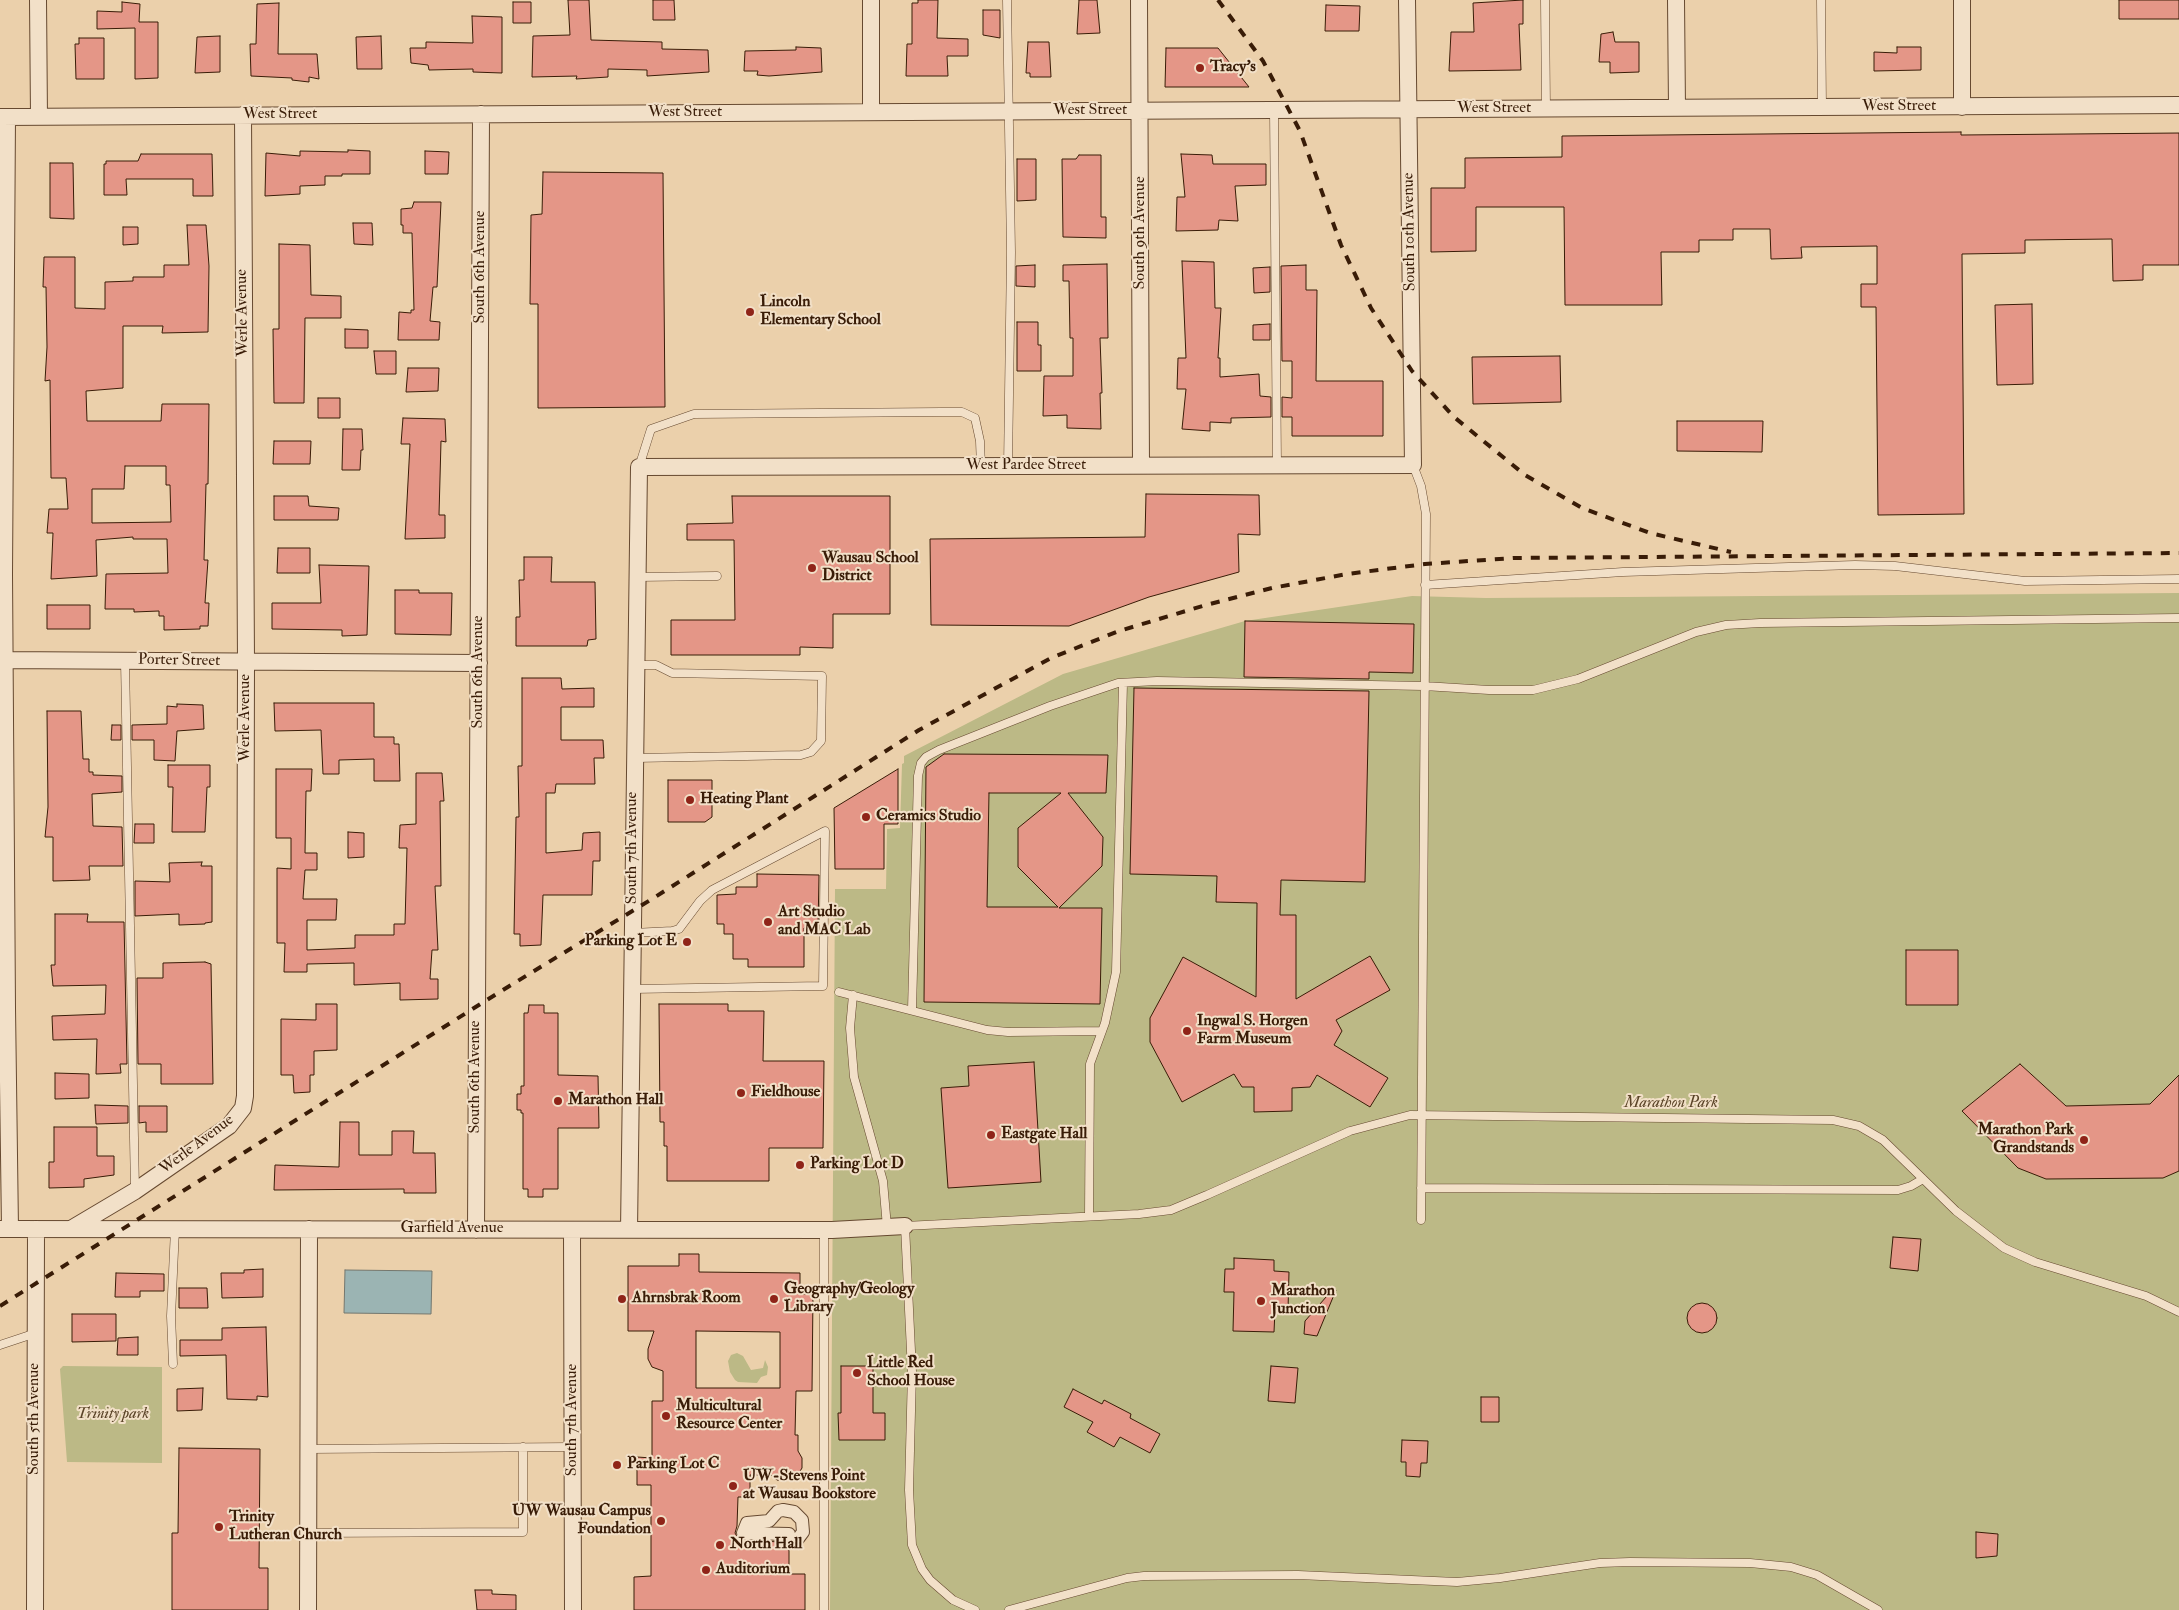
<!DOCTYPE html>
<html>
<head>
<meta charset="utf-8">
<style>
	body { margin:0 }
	canvas { display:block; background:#ebd0ab }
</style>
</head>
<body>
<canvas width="2179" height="1610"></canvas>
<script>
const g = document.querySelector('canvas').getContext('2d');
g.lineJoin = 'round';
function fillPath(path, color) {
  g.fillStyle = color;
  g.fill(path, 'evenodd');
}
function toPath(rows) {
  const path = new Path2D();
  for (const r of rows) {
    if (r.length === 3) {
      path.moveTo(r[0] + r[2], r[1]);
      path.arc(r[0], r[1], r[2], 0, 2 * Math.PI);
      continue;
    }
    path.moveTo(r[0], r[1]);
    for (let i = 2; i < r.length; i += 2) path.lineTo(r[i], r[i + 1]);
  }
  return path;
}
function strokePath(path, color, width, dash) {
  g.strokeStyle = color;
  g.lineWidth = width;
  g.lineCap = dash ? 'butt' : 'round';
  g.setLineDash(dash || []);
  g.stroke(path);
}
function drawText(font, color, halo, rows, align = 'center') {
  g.font = font + ' "IM FELL Double Pica",serif';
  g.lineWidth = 4;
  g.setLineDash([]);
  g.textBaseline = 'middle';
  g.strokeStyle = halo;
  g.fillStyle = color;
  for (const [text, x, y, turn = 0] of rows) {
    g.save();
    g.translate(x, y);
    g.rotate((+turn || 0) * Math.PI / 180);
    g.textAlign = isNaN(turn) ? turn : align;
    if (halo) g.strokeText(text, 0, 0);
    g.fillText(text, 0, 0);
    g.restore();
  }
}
const green = toPath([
	[2179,593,2179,1610,830,1610,835,889,886,889,887,829,900,828,902,764,904,763,904,756,1063,674,1245,621,1412,596,1486,598],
	[737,1353,743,1356,751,1370,763,1368,765,1360,768,1367,767,1375,761,1377,757,1383,738,1382,735,1380,730,1372,728,1361,731,1355],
	[63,1366,162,1367,162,1463,67,1462,60,1369]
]);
const water = toPath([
	[345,1270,432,1271,431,1314,344,1313,345,1270]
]);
const building = toPath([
	[568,0,589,0,591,40,662,42,662,49,708,50,709,72,647,76,647,70,608,69,608,77,576,79,577,76,532,77,533,36,570,35,568,0],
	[653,0,674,0,675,20,653,20,653,0],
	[918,0,938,0,937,38,968,39,968,56,947,56,948,76,906,76,907,44,912,44,912,3,918,3,918,0],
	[1079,0,1097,0,1100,33,1077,34,1079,0],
	[1523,0,1523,24,1519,24,1521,70,1449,71,1451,32,1474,32,1473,3,1523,0],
	[2119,0,2179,0,2179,19,2119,19,2119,0],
	[122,2,140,4,139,22,158,22,158,78,135,79,135,28,97,29,97,11,122,12,122,2],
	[513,2,531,2,531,23,513,23,513,2],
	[279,3,278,54,317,54,319,79,309,77,309,82,292,80,292,78,251,76,250,44,256,44,257,4,279,3],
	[1326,5,1360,6,1359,31,1325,31,1326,5],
	[983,10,1000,10,1000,38,983,35,983,10],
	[472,16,502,17,502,73,473,72,473,69,429,70,428,65,411,63,410,48,426,48,426,42,473,43,472,16],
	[1613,32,1615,42,1639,42,1639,72,1610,73,1610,62,1599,62,1601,34,1613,32],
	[220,36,220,72,195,73,197,37,220,36],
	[381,36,382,69,357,69,356,37,381,36],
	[79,38,104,38,104,79,76,79,75,44,79,44,79,38],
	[1028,42,1049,42,1051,77,1030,77,1030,73,1026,73,1028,42],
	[796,47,821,48,822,72,769,76,757,75,758,71,744,71,745,51,796,50,796,47],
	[1897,47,1921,47,1921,70,1874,71,1874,52,1897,53,1897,47],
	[1166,48,1218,48,1249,87,1165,87,1166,48],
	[1961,132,1961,135,2179,133,2179,265,2143,265,2143,280,2113,281,2112,239,2025,240,2025,253,1962,254,1964,514,1878,515,1876,307,1861,307,1861,284,1877,284,1877,246,1801,247,1802,258,1771,259,1770,229,1733,229,1733,240,1699,240,1699,252,1661,252,1662,305,1565,305,1564,207,1476,207,1476,251,1431,252,1431,188,1465,188,1465,158,1562,157,1562,136,1961,132],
	[348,150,370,151,370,174,342,174,342,176,325,176,325,185,300,186,300,194,265,196,266,153,300,156,300,151,348,152,348,150],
	[425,151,449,152,448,174,425,174,425,151],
	[141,154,212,154,213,196,193,196,193,179,126,179,127,195,104,195,104,164,106,164,106,161,138,161,141,154],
	[1181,154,1212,155,1213,164,1266,164,1266,185,1235,186,1238,221,1219,220,1218,230,1176,231,1177,197,1185,197,1181,154],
	[1079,155,1101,155,1101,217,1106,217,1106,238,1063,237,1062,159,1076,159,1079,155],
	[1017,159,1036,159,1036,200,1017,201,1017,159],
	[50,163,73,163,74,219,50,218,50,163],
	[543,172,663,173,665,407,538,408,538,304,530,304,531,215,542,214,543,172],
	[414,202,441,202,437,287,433,287,430,321,440,322,439,340,398,340,399,312,411,313,411,310,414,310,412,233,403,233,403,225,401,225,401,209,412,208,414,202],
	[353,223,372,223,373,245,354,244,353,223],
	[187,225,206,225,209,266,208,332,162,333,163,326,123,326,123,388,86,391,87,421,161,421,162,404,209,404,208,484,206,484,204,560,208,560,205,603,209,603,208,626,200,626,200,629,164,630,164,616,159,616,159,611,134,612,134,609,105,609,106,574,168,573,167,539,133,539,133,537,96,540,97,576,51,579,53,533,47,533,49,509,68,509,66,478,51,478,50,380,45,381,47,347,46,287,43,287,44,257,75,257,75,308,105,309,105,282,133,281,133,277,164,277,164,265,189,265,187,225],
	[125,466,166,466,166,485,170,485,171,522,92,523,92,489,124,489,125,466],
	[123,227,138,227,138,244,123,245,123,227],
	[279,244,310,245,311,295,341,296,341,318,305,318,304,403,274,403,273,329,279,329,279,244],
	[1182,261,1214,262,1215,308,1221,308,1218,358,1220,358,1220,377,1259,374,1260,396,1271,397,1271,417,1231,418,1231,423,1210,422,1210,431,1182,429,1186,389,1177,389,1178,358,1186,358,1182,261],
	[1107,264,1108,338,1100,338,1102,393,1100,393,1101,429,1067,428,1067,415,1043,416,1044,376,1073,376,1073,338,1070,338,1069,281,1063,281,1063,265,1107,264],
	[1035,265,1035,287,1016,286,1016,266,1035,265],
	[1306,265,1306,290,1317,290,1316,381,1383,381,1383,436,1292,436,1292,417,1282,417,1282,397,1292,398,1292,361,1282,361,1281,266,1306,265],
	[1270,267,1270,292,1254,293,1253,268,1270,267],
	[2032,304,2033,384,1997,385,1995,305,2032,304],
	[1017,322,1038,322,1038,345,1041,345,1041,371,1017,371,1017,322],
	[1270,324,1270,340,1253,340,1253,325,1270,324],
	[345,329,368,330,368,348,345,348,345,329],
	[374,351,396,351,396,374,376,374,374,351],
	[1560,356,1561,402,1473,404,1472,357,1560,356],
	[408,368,439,368,438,391,406,392,408,368],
	[318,398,340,398,340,418,318,418,318,398],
	[403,418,445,419,446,442,441,441,439,515,445,515,445,538,405,539,410,444,401,444,403,418],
	[1677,421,1763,421,1762,452,1677,451,1677,421],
	[343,429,362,429,363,450,361,450,360,470,342,470,343,429],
	[274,441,311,441,310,464,273,464,274,441],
	[1146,494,1259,495,1260,535,1238,534,1239,572,1149,597,1069,626,931,625,930,539,1145,537,1146,494],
	[274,496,308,496,309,506,339,508,338,520,274,520,274,496],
	[732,496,890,496,890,614,833,614,833,648,800,647,800,655,671,655,671,620,735,620,734,540,687,540,687,524,733,523,732,496],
	[278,548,310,548,310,573,277,573,278,548],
	[524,557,552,557,551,582,595,582,596,639,588,640,587,646,516,646,516,617,520,617,519,580,524,580,524,557],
	[319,565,369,566,367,635,342,636,342,630,272,629,272,603,321,603,319,565],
	[395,590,419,590,419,593,452,593,451,635,395,634,395,590],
	[47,605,90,605,90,629,47,629,47,605],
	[1245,621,1414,624,1413,673,1369,672,1369,679,1244,677,1245,621],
	[522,678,561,678,562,689,594,688,594,707,561,707,561,740,603,740,604,758,594,758,595,784,556,784,555,793,546,793,546,853,582,850,583,833,600,832,600,861,593,861,592,895,543,895,541,945,520,946,520,934,514,934,516,817,519,817,518,766,522,766,522,678],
	[1134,688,1369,691,1365,882,1281,880,1280,915,1296,915,1296,999,1370,956,1390,990,1336,1020,1342,1031,1334,1045,1388,1078,1370,1107,1317,1075,1310,1087,1292,1088,1292,1111,1254,1112,1254,1087,1242,1087,1234,1074,1182,1102,1150,1042,1150,1018,1183,957,1256,997,1257,903,1216,902,1217,876,1130,874,1134,688],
	[274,703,374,703,374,737,394,737,394,744,399,744,400,781,374,781,374,759,339,760,339,774,323,774,321,730,275,731,274,703],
	[177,704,203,705,204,729,177,731,175,761,154,760,154,740,132,740,132,725,167,724,167,706,177,707,177,704],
	[47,711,81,711,83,759,89,759,89,772,93,772,93,775,122,776,122,792,92,794,93,826,122,827,123,866,89,866,90,880,53,881,53,837,45,837,48,807,47,711],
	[112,725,121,725,121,740,111,740,112,725],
	[944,754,1108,755,1106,793,1068,793,1103,837,1102,866,1059,908,1102,908,1100,1004,924,1002,926,767,944,754],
	[989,793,1061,793,1018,828,1018,867,1058,907,987,907,989,793],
	[168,765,210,765,210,787,207,787,205,832,172,832,173,787,168,787,168,765],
	[276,769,312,769,311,791,306,791,305,853,317,853,317,870,305,870,303,899,337,899,336,920,307,920,307,950,355,948,355,935,394,935,394,924,405,924,407,848,399,848,400,825,416,824,416,773,442,773,444,801,440,801,441,886,435,886,438,950,432,950,430,979,438,979,438,999,400,1000,400,983,354,985,354,963,307,964,307,972,284,972,285,943,277,943,277,868,291,869,291,838,276,838,276,769],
	[898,769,898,824,884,824,884,869,835,869,834,808,898,769],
	[668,780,712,780,712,817,705,822,668,822,668,780],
	[135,824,154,824,154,843,134,843,135,824],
	[348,832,364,833,364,857,348,858,348,832],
	[202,862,201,866,212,866,212,922,205,923,205,924,179,925,179,914,135,916,135,881,170,882,169,863,202,862],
	[757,874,819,875,818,928,804,928,804,967,748,967,748,959,733,959,733,934,724,934,724,924,717,924,717,895,736,894,736,887,757,887,757,874],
	[55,914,88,914,87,922,124,922,127,1064,120,1064,121,1073,96,1074,97,1039,53,1040,52,1016,105,1014,106,985,53,986,51,965,55,965,55,914],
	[1906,950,1958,950,1958,1005,1906,1005,1906,950],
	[205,962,211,964,213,1084,161,1084,161,1064,138,1064,137,978,163,978,163,963,205,962],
	[316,1004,337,1004,337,1050,314,1051,314,1075,310,1075,310,1092,294,1093,293,1075,281,1075,281,1019,316,1020,316,1004],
	[659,1004,728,1004,728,1011,764,1011,763,1061,824,1061,823,1148,769,1148,769,1181,667,1181,667,1146,664,1146,664,1122,660,1122,659,1004],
	[529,1005,544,1005,544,1013,558,1013,558,1075,598,1076,599,1128,558,1128,558,1189,543,1189,543,1197,528,1197,528,1189,523,1189,523,1113,521,1113,521,1110,517,1110,517,1094,521,1094,521,1086,524,1086,524,1013,528,1013,529,1005],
	[1034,1062,1041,1182,948,1188,941,1088,969,1086,968,1066,1034,1062],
	[2020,1064,2066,1106,2150,1104,2179,1075,2179,1171,2163,1178,2046,1179,2018,1168,1962,1111,2020,1064],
	[55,1073,89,1074,89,1098,55,1099,55,1073],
	[95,1105,128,1106,128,1123,96,1124,95,1105],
	[139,1106,167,1106,167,1132,146,1132,146,1122,139,1123,139,1106],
	[340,1122,359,1122,359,1155,392,1155,392,1131,414,1131,413,1153,435,1153,436,1193,404,1193,404,1189,274,1190,275,1165,339,1167,340,1122],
	[54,1127,97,1127,97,1156,114,1156,114,1175,84,1179,84,1187,49,1188,49,1162,54,1162,54,1127],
	[1893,1237,1921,1239,1918,1271,1890,1268,1893,1237],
	[679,1254,699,1254,699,1272,800,1273,800,1294,813,1294,812,1391,796,1391,795,1435,798,1435,798,1451,802,1458,802,1468,797,1476,786,1481,777,1480,771,1475,750,1475,750,1497,738,1497,737,1526,735,1533,739,1540,781,1542,783,1547,789,1550,789,1574,805,1574,805,1610,634,1610,634,1577,651,1576,651,1485,637,1485,637,1457,652,1458,652,1401,663,1401,663,1371,652,1367,648,1359,648,1349,654,1331,628,1331,628,1266,679,1266,679,1254],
	[696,1331,780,1332,780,1388,696,1388,696,1331],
	[1234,1258,1274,1260,1274,1271,1289,1272,1288,1310,1275,1310,1274,1332,1233,1331,1234,1292,1224,1292,1225,1269,1234,1269,1234,1258],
	[263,1269,263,1297,222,1298,221,1273,244,1273,244,1270,263,1269],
	[116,1273,164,1274,164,1291,140,1291,140,1297,115,1297,116,1273],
	[179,1288,207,1288,208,1308,179,1308,179,1288],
	[1334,1288,1336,1290,1317,1336,1304,1334,1305,1321,1334,1288],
	[1702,1318,15],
	[72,1314,116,1314,116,1341,72,1342,72,1314],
	[266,1327,268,1397,257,1396,257,1400,227,1399,226,1355,180,1356,180,1340,222,1340,222,1328,266,1327],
	[138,1337,138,1355,117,1355,118,1338,138,1337],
	[841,1366,873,1366,873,1413,885,1413,885,1440,839,1440,838,1413,841,1413,841,1366],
	[1271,1366,1298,1368,1295,1403,1268,1401,1271,1366],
	[203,1388,202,1410,177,1411,177,1389,203,1388],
	[1073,1389,1102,1404,1104,1400,1131,1414,1130,1418,1160,1434,1150,1453,1120,1437,1114,1447,1087,1432,1093,1422,1064,1407,1073,1389],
	[1481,1397,1499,1397,1499,1422,1481,1422,1481,1397],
	[1402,1440,1428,1441,1427,1463,1421,1463,1420,1477,1406,1476,1406,1462,1401,1462,1402,1440],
	[179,1448,260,1449,259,1568,268,1568,268,1610,172,1610,172,1533,178,1533,179,1448],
	[1976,1532,1998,1534,1997,1556,1976,1558,1976,1532],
	[475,1590,492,1590,492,1594,516,1595,516,1610,477,1610,475,1590]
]);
const service = toPath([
	[1007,0,1011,252,1008,467],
	[1545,0,1546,109],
	[1821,0,1822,107],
	[1274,110,1277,465],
	[1413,465,1421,486,1426,514,1421,1220],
	[639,467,651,429,694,414,942,412,962,412,975,418,980,441,981,467],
	[637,577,717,576],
	[1425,585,1623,572,1855,565,1895,566,2025,581,2179,579],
	[125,661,135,1191],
	[635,758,801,755,811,752,821,741,822,676,672,673,656,665,635,665],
	[632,989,823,986,825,831,712,890,700,901,679,929,672,931,633,933],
	[839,992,987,1030,1008,1032,1102,1031],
	[853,995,850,1028,854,1077,883,1181,887,1227],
	[912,1010,918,776,921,763,926,757,939,750,1050,706,1118,683,1157,681,1424,686,1489,690,1533,690,1578,679,1696,632,1726,625,1760,623,2179,618],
	[1421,1188,1898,1190,1911,1186,1923,1179],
	[1089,1216,1090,1064,1105,1023,1116,972,1123,683],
	[824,1230,824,1610],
	[0,1345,36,1333],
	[173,1364,171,1316,175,1229],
	[308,1449,573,1447],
	[308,1533,523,1532,523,1447],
	[975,1610,953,1600,930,1580,922,1569,912,1545,909,1490,912,1372,905,1226,1139,1214,1171,1210,1207,1195,1350,1131,1410,1115,1833,1120,1859,1126,1883,1140,1956,1211,2004,1248,2035,1262,2146,1296,2179,1312],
	[1009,1610,1127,1578,1144,1576,1298,1575,1457,1582,1500,1578,1600,1563,1630,1562,1750,1563,1791,1567,1817,1575,1878,1610]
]);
const pedestrian = toPath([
	[783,1510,794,1512,802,1520,803,1532,797,1540,789,1542,789,1534,743,1533,747,1523,769,1521,778,1511,783,1510]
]);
const minor = toPath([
	[38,0,39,117],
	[871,0,871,112],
	[1139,0,1141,465],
	[1676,0,1677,108],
	[1962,107,1962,0],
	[0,117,2179,105],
	[7,117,4,574,7,1008,10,1229],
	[0,660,479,663],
	[0,1229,832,1230,905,1226],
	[71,1229,135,1191,229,1126,243,1108,245,1096,246,662,243,115],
	[476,1230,481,114],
	[572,1230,573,1610],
	[629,1230,639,467,1413,465,1407,0],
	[35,1610,36,1229],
	[308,1610,309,1229]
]);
const rail = toPath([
	[1218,0,1263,61,1300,131,1341,245,1371,308,1412,371,1454,417,1525,475,1582,508,1650,533,1731,552],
	[0,1306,498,993,652,899,919,730,1051,658,1119,631,1206,605,1272,588,1347,574,1425,564,1514,558,2179,553]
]);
const markers = [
	[1200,68,5,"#8f2418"],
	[750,312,5,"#8f2418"],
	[812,568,5,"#8f2418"],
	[690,800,5,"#8f2418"],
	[866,817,5,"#8f2418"],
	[768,922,5,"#8f2418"],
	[687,942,5,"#8f2418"],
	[1187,1031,5,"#8f2418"],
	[741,1093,5,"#8f2418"],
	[558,1101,5,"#8f2418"],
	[991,1135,5,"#8f2418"],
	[2084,1140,5,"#8f2418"],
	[800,1165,5,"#8f2418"],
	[622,1299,5,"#8f2418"],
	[774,1299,5,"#8f2418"],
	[1261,1301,5,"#8f2418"],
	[857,1373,5,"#8f2418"],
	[666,1416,5,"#8f2418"],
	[617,1465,5,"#8f2418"],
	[733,1486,5,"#8f2418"],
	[661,1521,5,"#8f2418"],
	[219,1527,5,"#8f2418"],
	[720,1545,5,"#8f2418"],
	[706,1570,5,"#8f2418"]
];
const poiNames = [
	["Tracy's",1210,68],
	["Lincoln",760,303],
	["Elementary School",760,321],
	["Wausau School",822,559],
	["District",822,577],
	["Heating Plant",700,800],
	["Ceramics Studio",876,817],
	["Art Studio",778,913],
	["and MAC Lab",778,931],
	["Parking Lot E",677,942,"right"],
	["Ingwal S. Horgen",1197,1022],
	["Farm Museum",1197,1040],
	["Fieldhouse",751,1093],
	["Marathon Hall",568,1101],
	["Marathon Park",2074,1131,"right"],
	["Grandstands",2074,1149,"right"],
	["Eastgate Hall",1001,1135],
	["Parking Lot D",810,1165],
	["Geography/Geology",784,1290],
	["Library",784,1308],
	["Marathon",1271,1292],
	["Junction",1271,1310],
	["Ahrnsbrak Room",632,1299],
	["Little Red",867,1364],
	["School House",867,1382],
	["Multicultural",676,1407],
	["Resource Center",676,1425],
	["Parking Lot C",627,1465],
	["UW-Stevens Point",743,1477],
	["at Wausau Bookstore",743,1495],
	["UW Wausau Campus",651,1512,"right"],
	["Foundation",651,1530,"right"],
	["Trinity",229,1518],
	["Lutheran Church",229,1536],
	["North Hall",730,1545],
	["Auditorium",716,1570]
];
const streetNames = [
	["West Street",1899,107],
	["West Street",1494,109],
	["West Street",1090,111],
	["West Street",685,113],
	["West Street",280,115],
	["South 10th Avenue",1410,232,-91],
	["South 9th Avenue",1141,233,-90],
	["South 6th Avenue",481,267,-90],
	["Werle Avenue",243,313,-91],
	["West Pardee Street",1026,466],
	["Porter Street",179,661,1],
	["South 6th Avenue",479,672,-90],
	["Werle Avenue",246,718,-90],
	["South 7th Avenue",633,848,-90],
	["South 6th Avenue",476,1077,-90],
	["Werle Avenue",197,1145,-37],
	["Garfield Avenue",452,1229],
	["South 5th Avenue",35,1419,-90],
	["South 7th Avenue",573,1420,-90]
];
const parkNames = [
	["Marathon Park",1671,1104],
	["Trinity park",113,1415]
];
fillPath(green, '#bcb986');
fillPath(water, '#9bb4b3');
strokePath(water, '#74776e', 1);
fillPath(building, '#e49687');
strokePath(building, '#391c07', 1);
strokePath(service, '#664930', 9);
strokePath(pedestrian, '#664930', 14);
strokePath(minor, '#664930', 18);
strokePath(service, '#f2e0c8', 8);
strokePath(pedestrian, '#f2e0c8', 12);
strokePath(minor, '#f2e0c8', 16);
strokePath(rail, '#391c07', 4, [9, 9]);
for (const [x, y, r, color] of markers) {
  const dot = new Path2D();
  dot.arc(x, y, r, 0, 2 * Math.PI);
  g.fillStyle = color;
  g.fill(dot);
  strokePath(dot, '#f2e0c8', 2);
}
drawText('bold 16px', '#391c07', '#f2e0c8', poiNames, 'left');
drawText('16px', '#391c07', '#f2e0c8', streetNames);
drawText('italic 16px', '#5a4327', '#f2e0c8', parkNames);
</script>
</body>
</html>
